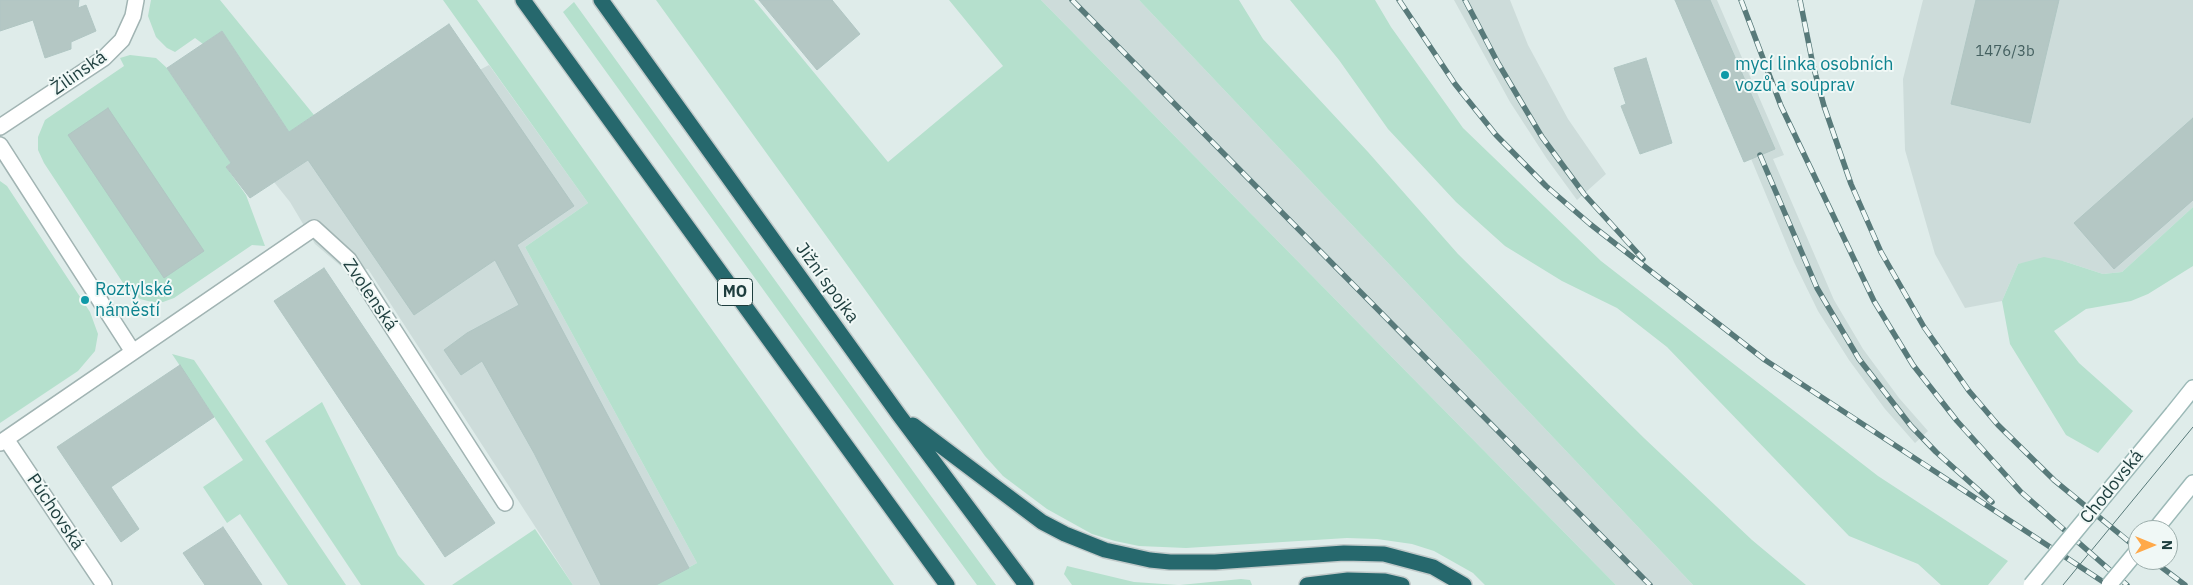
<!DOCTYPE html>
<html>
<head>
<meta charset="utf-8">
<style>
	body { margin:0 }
	#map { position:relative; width:2193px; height:585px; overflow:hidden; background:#dfecea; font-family:"IBM Plex Sans",sans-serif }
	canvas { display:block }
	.north { position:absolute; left:2128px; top:520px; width:50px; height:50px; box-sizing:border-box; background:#f0f8f6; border:1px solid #9caeac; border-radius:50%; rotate:90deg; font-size:14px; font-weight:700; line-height:20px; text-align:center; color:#1e3e3e }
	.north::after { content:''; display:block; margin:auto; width:18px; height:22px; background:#ffa94a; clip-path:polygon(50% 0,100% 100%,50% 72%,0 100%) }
</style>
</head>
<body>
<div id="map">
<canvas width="2193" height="585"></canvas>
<div class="north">N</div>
</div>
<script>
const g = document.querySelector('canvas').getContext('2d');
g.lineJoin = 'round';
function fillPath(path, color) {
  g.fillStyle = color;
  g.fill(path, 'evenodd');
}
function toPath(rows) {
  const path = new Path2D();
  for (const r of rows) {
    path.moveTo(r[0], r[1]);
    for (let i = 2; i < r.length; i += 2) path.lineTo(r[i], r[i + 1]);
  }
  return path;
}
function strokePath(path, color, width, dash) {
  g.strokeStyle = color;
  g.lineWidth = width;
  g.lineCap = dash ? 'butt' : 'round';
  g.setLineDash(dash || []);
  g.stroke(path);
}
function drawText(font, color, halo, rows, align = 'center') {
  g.font = font + ' "IBM Plex Sans",sans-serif';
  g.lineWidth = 4;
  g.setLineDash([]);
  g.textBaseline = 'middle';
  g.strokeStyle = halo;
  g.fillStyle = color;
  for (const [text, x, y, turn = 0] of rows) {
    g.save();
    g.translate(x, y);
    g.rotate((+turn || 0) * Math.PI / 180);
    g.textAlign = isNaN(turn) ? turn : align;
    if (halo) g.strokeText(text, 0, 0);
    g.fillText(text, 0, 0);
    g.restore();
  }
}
const built = toPath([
	[1041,0,1139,0,1693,585,1616,585],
	[1454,0,1510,0,1528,45,1568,119,1606,174,1577,200,1547,159,1510,102],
	[1685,0,1717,0,1784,155,1773,159,1834,300,1863,349,1899,398,1928,431,1915,443,1885,409,1849,360,1818,311,1794,262],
	[1923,0,2193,0,2193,207,2122,272,2103,274,2063,261,2018,264,2002,301,1965,308,1935,254,1905,150,1903,79],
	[489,65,588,203,525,247,697,563,656,585,573,585,368,269,343,268,315,244,290,202,274,182,307,160]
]);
const green = toPath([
	[151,0,220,0,314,115,289,132,222,31,203,44,195,38,175,52,167,48,156,37,148,16],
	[443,0,477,0,894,585,656,585,697,563,525,247,588,203],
	[656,0,754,0,888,162,1003,66,949,0,1041,0,1616,585,1485,585,1473,573,1434,551,1412,544,1377,539,1347,538,1186,548,1139,546,1115,541,1092,534,1047,509,1003,476,985,456],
	[1139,0,1239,0,1263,39,1368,152,1458,254,1644,438,1752,540,1806,585,1693,585],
	[1290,0,1375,0,1391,27,1463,128,1601,261,1878,476,2008,561,1988,585,1941,585,1918,564,1849,536,1667,347,1617,308,1562,281,1505,246,1456,202,1388,129,1339,60],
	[574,2,928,492,996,585,977,585,915,500,563,12],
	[130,55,156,58,167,68,231,163,226,167,246,195,265,246,252,245,174,298,163,302,152,302,140,299,125,286,44,163,38,150,38,137,45,120,124,66,120,58],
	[0,181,7,186,90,312,98,334,95,351,78,371,0,423],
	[2193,207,2193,266,2148,294,2131,301,2086,309,2054,331,2079,363,2133,411,2098,453,2066,435,2010,344,2002,301,2018,264,2044,257,2063,261,2103,274,2122,272],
	[172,354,194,360,346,585,288,585,240,514,227,523,203,487,243,460],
	[322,402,398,555,425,585,361,585,265,441],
	[535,529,573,585,452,585],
	[1067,566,1134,582,1178,585,1072,585,1064,574],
	[1241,579,1250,580,1252,585,1180,585]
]);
const building = toPath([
	[0,0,79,0,78,8,86,5,96,31,71,42,71,49,45,58,33,20,0,31,0,0],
	[759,0,832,0,860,34,817,70,759,0],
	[1675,0,1710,0,1775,149,1744,162,1675,0],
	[1976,0,2059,0,2030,123,1951,104,1976,0],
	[449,24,574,206,517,245,689,568,656,585,601,585,534,453,482,361,461,375,444,350,467,333,519,305,495,260,414,315,308,160,250,198,226,167,231,163,167,68,222,31,289,132,449,24],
	[1646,58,1672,143,1640,154,1621,106,1626,104,1614,68,1646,58],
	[108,108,204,251,164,278,68,135,108,108],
	[2193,118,2193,200,2114,269,2074,223,2193,118],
	[324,268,495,523,445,557,274,301,324,268],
	[180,365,214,417,111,487,139,529,121,542,57,447,180,365],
	[223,527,262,585,205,585,183,553,223,527]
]);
const street = toPath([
	[0,127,104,58,122,40,133,16,136,0],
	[0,145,133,352],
	[6,439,104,585],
	[0,443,314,228,349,260,505,503]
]);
const secondary = toPath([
	[2173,413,2193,388],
	[2155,530,2193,483]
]);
const highway = toPath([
	[523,0,947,585],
	[601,0,899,415,1026,585],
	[913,425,1042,522,1065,534,1105,550,1150,560,1170,562,1215,562,1344,553,1384,554,1433,567,1464,585],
	[1307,585,1348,580,1385,581,1402,585]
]);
const tram = toPath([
	[2063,585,2193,427]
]);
const rail = toPath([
	[1072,0,1650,585],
	[1399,0,1455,84,1496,135,1546,186,1590,224,1765,360,2108,585],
	[1465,0,1498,63,1542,137,1584,194,1643,259],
	[1741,0,1781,106,1874,301,1913,365,1957,421,2021,492,2127,585],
	[1800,0,1813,65,1824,106,1851,184,1881,252,1924,327,1969,391,1998,425,2054,480,2138,549],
	[1760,155,1817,288,1859,359,1911,426,1936,452,1992,502],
	[2152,560,2185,585]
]);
const secondaryBridge = toPath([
	[2031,585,2173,413],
	[2109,585,2138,550]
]);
const markers = [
	[1725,75,5,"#0f9aa8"],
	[85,300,5,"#0f9aa8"]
];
const numberNames = [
	["1476/3b",2005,52]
];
const shields = [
	[735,292,35]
];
const shieldNames = [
	["MO",735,292]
];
const cultureNames = [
	["mycí linka osobních",1735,65],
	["vozů a souprav",1735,86],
	["Roztylské",95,290],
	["náměstí",95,311]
];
const streetNames = [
	["Žilinská",79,73,-35],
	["Jižní spojka",827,283,54],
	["Zvolenská",370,295,56],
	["Chodovská",2112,487,-51],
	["Púchovská",55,512,56]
];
fillPath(built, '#cddcda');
fillPath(green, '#b5e0cd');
fillPath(building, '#b4c7c4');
strokePath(building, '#b0c6c3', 1);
strokePath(street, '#a1b4b3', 18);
strokePath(secondary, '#9cb9b7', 18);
strokePath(highway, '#c0c9c9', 18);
strokePath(street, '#fff', 15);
strokePath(secondary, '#fff', 15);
strokePath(highway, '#26686d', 15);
strokePath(tram, '#587a7a', 1);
strokePath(rail, '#587a7a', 5.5);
strokePath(rail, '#f0f8f6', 4, [11]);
strokePath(secondaryBridge, '#9cb9b7', 18, []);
strokePath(secondaryBridge, '#fff', 15);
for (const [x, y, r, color] of markers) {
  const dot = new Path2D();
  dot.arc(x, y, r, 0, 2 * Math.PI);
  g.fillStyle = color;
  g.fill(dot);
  strokePath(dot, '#f0f8f6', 2);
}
drawText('15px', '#446060', null, numberNames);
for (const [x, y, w] of shields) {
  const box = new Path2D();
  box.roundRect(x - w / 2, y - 13.5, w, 27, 4);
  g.fillStyle = '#f0f8f6';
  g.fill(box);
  strokePath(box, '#1e3e3e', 1);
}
drawText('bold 16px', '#1e3e3e', null, shieldNames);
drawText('18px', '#0d838f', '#f0f8f6', cultureNames, 'left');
drawText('18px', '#1e3e3e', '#f0f8f6', streetNames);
</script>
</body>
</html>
